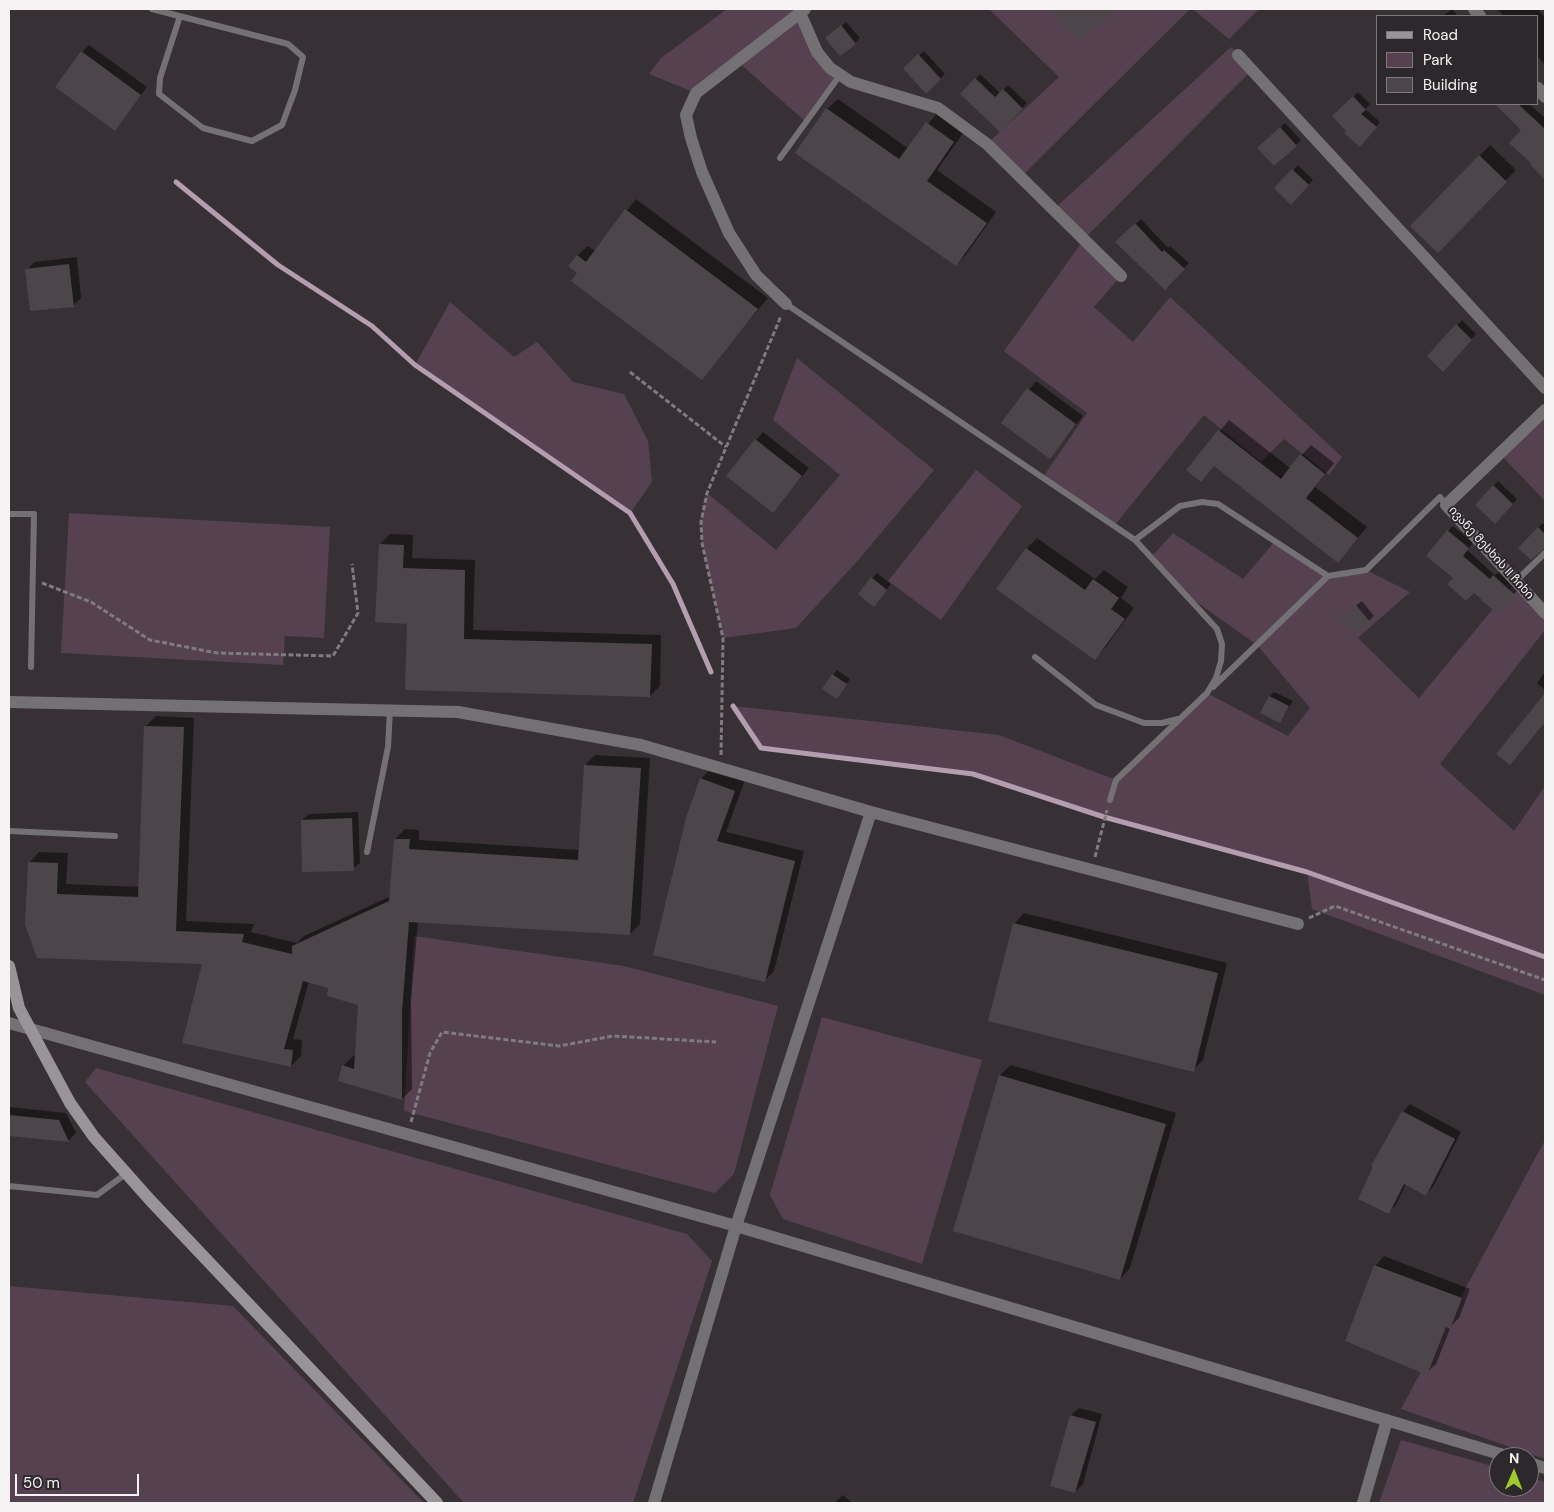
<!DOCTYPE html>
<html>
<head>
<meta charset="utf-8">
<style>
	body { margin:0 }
	#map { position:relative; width:1554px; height:1512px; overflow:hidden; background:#373136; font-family:"DM Sans",sans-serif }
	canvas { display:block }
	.frame { position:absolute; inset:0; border:10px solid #f6f3f5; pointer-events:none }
	.legend { position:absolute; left:1376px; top:15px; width:162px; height:90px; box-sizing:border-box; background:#2d282c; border:1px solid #7d797c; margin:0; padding:6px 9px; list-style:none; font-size:15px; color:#f6f3f5 }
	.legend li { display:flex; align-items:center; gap:10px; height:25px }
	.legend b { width:25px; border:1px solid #7d797c }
	.north { position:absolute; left:1489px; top:1447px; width:50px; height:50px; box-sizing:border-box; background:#2d282c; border:1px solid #7d797c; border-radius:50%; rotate:1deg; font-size:14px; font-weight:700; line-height:20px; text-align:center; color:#f6f3f5 }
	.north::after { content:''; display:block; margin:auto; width:18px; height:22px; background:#9fca2d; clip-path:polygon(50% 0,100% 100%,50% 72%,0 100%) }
	.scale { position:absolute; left:15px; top:1474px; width:124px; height:22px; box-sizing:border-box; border:2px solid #f6f3f5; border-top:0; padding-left:6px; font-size:15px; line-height:18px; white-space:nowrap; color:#f6f3f5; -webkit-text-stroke:4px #2d282c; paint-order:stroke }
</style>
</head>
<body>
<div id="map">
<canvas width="1554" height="1512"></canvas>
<div class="frame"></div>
<ul class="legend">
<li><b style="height:6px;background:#999497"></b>Road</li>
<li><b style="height:14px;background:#564151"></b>Park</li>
<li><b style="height:14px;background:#4c464a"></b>Building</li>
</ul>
<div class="north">N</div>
<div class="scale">50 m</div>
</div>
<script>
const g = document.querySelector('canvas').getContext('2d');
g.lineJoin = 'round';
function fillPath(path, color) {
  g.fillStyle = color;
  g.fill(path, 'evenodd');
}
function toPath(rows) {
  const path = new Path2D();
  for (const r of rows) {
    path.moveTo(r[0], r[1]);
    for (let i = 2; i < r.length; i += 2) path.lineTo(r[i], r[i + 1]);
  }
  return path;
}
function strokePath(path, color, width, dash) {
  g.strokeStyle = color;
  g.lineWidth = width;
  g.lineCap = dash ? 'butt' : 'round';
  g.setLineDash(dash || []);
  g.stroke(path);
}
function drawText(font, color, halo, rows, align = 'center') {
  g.font = font + ' "DM Sans","Noto Sans Georgian",sans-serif';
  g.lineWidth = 4;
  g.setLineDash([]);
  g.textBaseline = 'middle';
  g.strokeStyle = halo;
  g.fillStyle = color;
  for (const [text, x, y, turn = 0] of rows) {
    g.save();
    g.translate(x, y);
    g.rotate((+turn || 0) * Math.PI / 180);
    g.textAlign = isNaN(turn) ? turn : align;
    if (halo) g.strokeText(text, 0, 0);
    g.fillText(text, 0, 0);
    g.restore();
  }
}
const green = toPath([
	[727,9,805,9,817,52,840,75,806,122,737,61,696,93,649,74,661,58],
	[989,9,1190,9,1021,177,987,144,1059,77],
	[1193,9,1259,9,1229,39],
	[1231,47,1252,70,1084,239,1121,276,1094,307,1133,342,1170,297,1342,457,1329,475,1284,439,1261,462,1204,415,1114,526,1043,477,1087,413,1004,351,1084,239,1054,209],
	[450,302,514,357,537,342,573,382,624,394,648,441,652,482,630,513,415,365],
	[797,358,934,470,860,558,796,628,723,638,702,543,701,522,707,493,776,550,840,475,773,420],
	[1545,410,1545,501,1500,454],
	[976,470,1022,506,941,620,888,581],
	[69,513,330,527,324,638,285,636,283,665,61,653],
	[1173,533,1243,579,1275,541,1328,576,1366,570,1410,592,1358,638,1419,698,1516,581,1545,613,1545,630,1440,764,1514,831,1545,786,1545,995,1312,909,1307,872,1104,817,973,774,761,748,733,706,999,735,1116,780,1207,693,1288,736,1310,708,1257,645,1184,593,1151,557],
	[414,936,624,966,778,1006,734,1174,715,1193,404,1111],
	[822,1017,982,1060,922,1264,783,1219,770,1195],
	[96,1068,687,1234,712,1261,633,1503,464,1503,85,1082],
	[1545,1140,1545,1459,1401,1409],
	[9,1286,233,1306,424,1503,9,1503],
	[1401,1440,1499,1468,1499,1487,1529,1487,1529,1477,1545,1482,1545,1503,1379,1503]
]);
const shadow = toPath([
	[1052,9,1114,9,1079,40],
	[1452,9,1458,16,1443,16],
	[1497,9,1538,9,1545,18,1545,65,1538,57,1538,16,1504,16],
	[846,22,860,38,855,43,832,33],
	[89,45,147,87,115,129,82,52],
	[924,51,945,74,926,92,905,68],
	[980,74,1000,93,1008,85,1027,103,1000,131,962,94],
	[1358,92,1370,104,1365,109,1380,122,1365,140,1348,131,1334,116],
	[838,99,909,149,937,113,964,132,937,170,996,212,966,255,956,265,827,109],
	[1497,104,1529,104,1545,118,1545,179,1531,164,1533,162,1522,130],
	[1285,123,1301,140,1274,165,1263,143],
	[1490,145,1516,170,1438,251,1411,226],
	[1298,165,1313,180,1291,203,1276,188],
	[636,199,768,298,701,378,577,256,588,246,595,251],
	[1141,219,1168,248,1170,246,1189,263,1170,284,1117,242],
	[77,257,81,298,73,306,27,270,34,262],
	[1462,320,1476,334,1443,370,1442,340],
	[1036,381,1083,416,1050,458,1003,423],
	[1229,420,1290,468,1311,445,1334,463,1315,487,1367,527,1338,561,1215,465,1201,480,1188,470],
	[763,432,809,468,773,512,756,440],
	[1498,481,1517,499,1495,522,1476,505],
	[1543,523,1545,525,1545,548,1541,548,1538,528],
	[1453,526,1473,543,1467,550,1495,575,1499,572,1518,590,1497,612,1474,591,1454,578,1448,531],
	[390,534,413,535,412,558,475,560,473,630,661,635,660,686,650,696,408,622,380,544],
	[1037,538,1095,579,1104,570,1128,587,1121,598,1134,608,1105,648,1095,658,998,589,1027,548],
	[877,573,891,584,879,600,872,578],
	[1362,601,1374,616,1354,634,1346,613],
	[837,670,850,679,837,697,833,675],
	[1545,672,1545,690,1537,683],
	[1274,692,1293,701,1280,721,1270,696],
	[156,716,194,718,186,921,254,924,251,932,297,943,304,936,391,896,395,839,405,829,419,830,419,840,580,850,585,765,595,755,650,758,640,924,630,934,418,921,411,1001,412,1089,402,1099,343,1066,353,1056,356,1057,359,1004,330,987,309,981,293,1039,302,1040,301,1056,291,1066,203,963,38,957,29,863,39,852,68,853,66,884,139,887,146,726],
	[711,768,745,780,726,832,804,851,774,971,764,981,655,954,701,779],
	[358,812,360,863,353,869,302,820,309,814],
	[1024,913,1227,963,1203,1060,1193,1070,1014,924],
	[1011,1065,1176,1113,1130,1268,1120,1279,955,1230,1000,1075],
	[1410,1104,1461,1132,1433,1187,1426,1194,1406,1184,1396,1205,1389,1212,1403,1112],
	[9,1107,66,1113,76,1133,69,1140,9,1134],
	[1384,1256,1470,1289,1459,1318,1451,1326,1436,1364,1426,1373,1375,1266],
	[1079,1408,1102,1414,1083,1484,1075,1492,1052,1486,1071,1415],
	[843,1495,852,1503,834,1503]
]);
const stream = toPath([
	[176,182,278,265,372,326,415,365,630,513,673,584,711,672],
	[733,706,761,748,973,774,1104,817,1307,872,1545,957]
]);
const building = toPath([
	[1050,9,1116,9,1079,41],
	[841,25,856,44,840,56,825,38],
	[81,51,141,95,115,131,55,87],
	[918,54,941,79,926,94,903,68],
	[975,78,995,97,1003,89,1023,109,1000,132,960,94],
	[1353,96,1366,110,1361,114,1377,127,1360,147,1344,133,1346,131,1332,116],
	[1495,104,1518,104,1545,129,1545,180,1530,164,1531,163,1509,143,1521,130],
	[826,108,899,159,926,122,954,142,927,181,987,223,956,266,795,153],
	[1280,127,1297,146,1274,166,1257,148],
	[1479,155,1507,182,1438,253,1410,226],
	[1292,169,1309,185,1291,205,1274,188],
	[625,209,758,309,702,380,571,281,577,273,568,266,577,255,586,262],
	[1135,223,1162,252,1164,250,1185,269,1165,290,1115,242],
	[69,264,74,307,30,311,25,269],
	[1456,324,1472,340,1443,372,1427,356],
	[1027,388,1076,424,1050,459,1001,423],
	[1218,430,1281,479,1300,454,1325,474,1306,498,1358,538,1338,563,1214,466,1201,482,1186,470],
	[755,439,802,476,773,513,726,476],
	[1493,485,1513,504,1495,524,1475,505],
	[1538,527,1545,534,1545,548,1531,560,1518,548],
	[1447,530,1469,548,1463,556,1490,579,1493,575,1515,595,1497,614,1474,593,1466,601,1447,584,1453,578,1426,556],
	[379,544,404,545,403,568,465,570,464,639,652,644,650,697,405,690,407,624,375,622],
	[1026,548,1085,590,1093,579,1119,598,1111,609,1125,619,1095,660,996,589],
	[871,577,887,590,874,607,858,594],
	[1356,605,1370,622,1353,635,1339,618],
	[832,674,847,684,837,699,822,689],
	[1545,693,1545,722,1510,765,1496,754],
	[1269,696,1289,706,1280,723,1260,713],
	[144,726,184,727,176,931,244,934,242,942,292,954,292,946,389,901,394,839,410,839,409,849,578,860,584,765,641,768,630,935,409,922,402,1012,402,1100,338,1081,342,1065,354,1069,358,1005,327,996,328,988,303,981,284,1049,293,1050,291,1067,182,1043,202,964,37,958,25,925,28,862,58,863,57,894,138,897],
	[700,778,735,791,717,841,795,861,765,982,653,955,686,818],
	[352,818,354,871,302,872,301,820],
	[1013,923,1218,973,1194,1072,988,1021],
	[999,1075,1166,1124,1120,1280,953,1231],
	[1402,1111,1455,1139,1426,1196,1404,1184,1389,1214,1358,1199,1373,1167,1371,1166],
	[9,1115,59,1120,69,1142,9,1136],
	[1374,1265,1462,1298,1450,1329,1446,1327,1427,1375,1345,1341],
	[1070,1415,1096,1422,1075,1493,1050,1486]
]);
const path = toPath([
	[630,372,726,447],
	[42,583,91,602,150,640,217,653,333,656,358,613,352,564],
	[721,755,723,638,702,543,701,522,707,493,781,316],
	[1095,857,1107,810],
	[1309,918,1335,906,1545,980],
	[411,1122,430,1053,442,1032,559,1046,613,1036,716,1042]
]);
const lane = toPath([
	[152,9,288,44,303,57,295,90,282,125,252,141,203,128,159,94,160,78,180,16],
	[780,158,840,75],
	[786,304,1135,540,1217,629,1222,644,1221,661,1216,678,1207,693,1116,780,1110,800],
	[9,514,34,514,31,667],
	[1135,540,1180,506,1202,502,1218,504,1328,576],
	[1516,581,1545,553],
	[1035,657,1096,705,1144,723,1162,723,1178,719],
	[1213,687,1328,576,1366,570,1440,497,1446,505],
	[9,831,115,836],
	[367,852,388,747,390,710],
	[9,1186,97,1195,127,1173]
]);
const street = toPath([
	[1474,9,1480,16],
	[800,13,817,52,830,68,851,82,938,108,987,144,1121,276],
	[1238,55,1545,388],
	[1538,88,1545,97],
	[786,304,756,275,729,233,702,172,691,138,686,115,696,93,805,9],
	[1545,410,1446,505,1545,613],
	[9,702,458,712,641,745,871,812,1298,924],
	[9,1023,736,1226,1510,1457],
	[1529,1463,1545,1468],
	[654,1503,736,1226,871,812],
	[1363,1503,1387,1420]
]);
const secondary = toPath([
	[9,966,19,1008,70,1103,94,1137,150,1200,437,1503]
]);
const streetNames = [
	["ივანე მესხის II ჩიხი",1491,553,48]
];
fillPath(green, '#564151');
fillPath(shadow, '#0007');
strokePath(stream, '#b59db0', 5);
fillPath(building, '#4c464a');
strokePath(path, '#7f7b7e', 3, [5, 2.5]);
strokePath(lane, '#747174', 6);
strokePath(street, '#747174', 12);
strokePath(secondary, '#999497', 12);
drawText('12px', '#f6f3f5', '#2d282c', streetNames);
</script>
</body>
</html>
